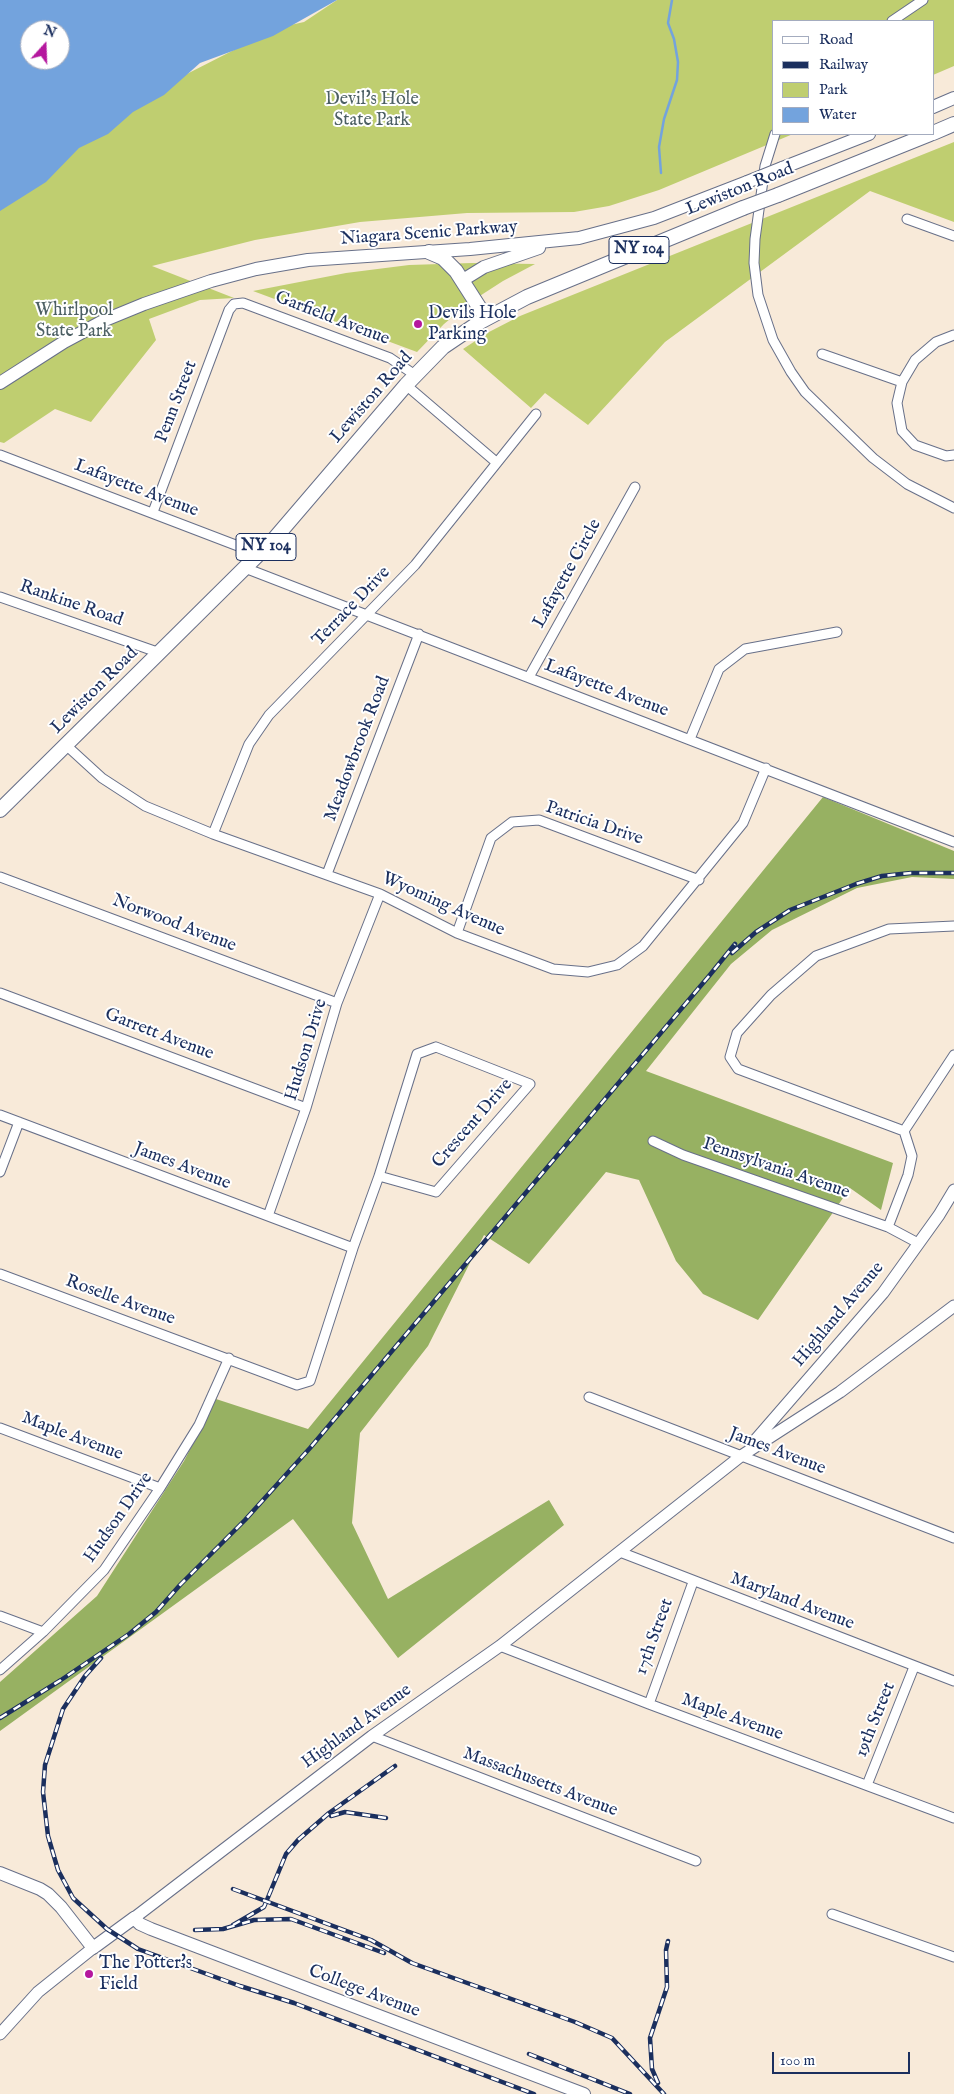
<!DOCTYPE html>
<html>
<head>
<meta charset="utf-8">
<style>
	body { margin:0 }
	#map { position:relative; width:954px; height:2094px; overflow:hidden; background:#f8ead9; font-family:"IM FELL English",serif }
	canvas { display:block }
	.legend { position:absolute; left:772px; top:20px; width:162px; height:115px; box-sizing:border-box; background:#fff; border:1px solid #a4acbf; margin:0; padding:6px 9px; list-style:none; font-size:15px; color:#1b2f5e }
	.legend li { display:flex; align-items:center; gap:10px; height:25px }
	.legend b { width:25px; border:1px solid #a4acbf }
	.north { position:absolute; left:20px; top:20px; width:50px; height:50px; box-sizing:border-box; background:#fff; border:1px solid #a4acbf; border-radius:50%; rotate:20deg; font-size:14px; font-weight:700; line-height:20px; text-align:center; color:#1b2f5e }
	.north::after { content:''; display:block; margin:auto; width:18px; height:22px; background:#b5179e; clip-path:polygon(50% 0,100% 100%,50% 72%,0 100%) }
	.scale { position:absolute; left:772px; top:2052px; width:138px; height:22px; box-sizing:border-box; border:2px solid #1b2f5e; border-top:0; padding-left:6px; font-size:15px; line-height:18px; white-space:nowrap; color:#1b2f5e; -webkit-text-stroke:4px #fff; paint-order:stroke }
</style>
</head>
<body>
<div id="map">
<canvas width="954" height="2094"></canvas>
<ul class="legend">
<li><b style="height:6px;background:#fff"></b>Road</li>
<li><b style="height:6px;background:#1b2f5e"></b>Railway</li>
<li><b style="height:14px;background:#bfce70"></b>Park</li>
<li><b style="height:14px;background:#73a3dd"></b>Water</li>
</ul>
<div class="north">N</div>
<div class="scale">100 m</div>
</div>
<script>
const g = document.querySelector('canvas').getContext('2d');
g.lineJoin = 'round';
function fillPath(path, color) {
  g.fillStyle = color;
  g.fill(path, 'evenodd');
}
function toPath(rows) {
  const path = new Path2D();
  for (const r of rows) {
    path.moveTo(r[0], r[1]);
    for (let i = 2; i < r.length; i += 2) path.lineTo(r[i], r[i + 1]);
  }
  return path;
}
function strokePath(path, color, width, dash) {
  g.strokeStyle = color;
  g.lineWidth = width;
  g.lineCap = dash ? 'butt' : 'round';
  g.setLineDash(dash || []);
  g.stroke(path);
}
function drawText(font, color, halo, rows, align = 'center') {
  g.font = font + ' "IM FELL English",serif';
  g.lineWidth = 4;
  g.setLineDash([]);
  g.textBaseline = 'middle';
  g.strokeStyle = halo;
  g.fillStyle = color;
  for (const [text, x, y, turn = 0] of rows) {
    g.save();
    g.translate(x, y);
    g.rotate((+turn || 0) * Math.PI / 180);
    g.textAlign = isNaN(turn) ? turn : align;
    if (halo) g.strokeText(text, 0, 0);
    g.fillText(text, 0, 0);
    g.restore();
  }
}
const green = toPath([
	[337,0,954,0,954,66,933,75,933,21,773,21,773,134,793,134,659,190,609,206,574,212,467,213,360,222,255,240,152,266,234,298,200,300,149,319,156,340,91,422,55,409,4,443,0,442,0,209,71,150,177,79,277,28,304,22],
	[954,142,954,222,870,191,665,342,588,425,545,393,531,408,463,349,489,332,520,316],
	[472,263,535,264,503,281,472,301,444,324,417,352,253,291,346,273,409,265]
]);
const forest = toPath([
	[823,797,954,851,954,879,912,877,857,888,772,930,731,964,646,1071,893,1163,881,1210,850,1188,758,1320,703,1294,676,1261,639,1180,606,1172,529,1264,484,1235,428,1346,360,1433,352,1523,388,1599,549,1500,564,1525,398,1658,293,1519,0,1731,0,1682,97,1596,184,1461,216,1399,308,1429]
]);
const water = toPath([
	[0,0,337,0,273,36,200,63,164,95,133,112,108,134,79,148,46,182,0,211],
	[30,30,60,30,60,60,30,60]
]);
const stream = toPath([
	[661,173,659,147,664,119,677,80,678,62,674,39,668,23,672,0]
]);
const minor = toPath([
	[892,21,923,0],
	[775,134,765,166,755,239,754,263,758,295,773,340,791,372,805,392,873,458,907,484,954,508],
	[907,219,954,236],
	[954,335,936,342,915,360,902,382,897,403,902,431,915,445,946,456,954,455],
	[822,354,902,382],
	[406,385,496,462],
	[0,455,259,554],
	[153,512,229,310,234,304,243,303,390,358,415,375],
	[245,568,954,842],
	[0,597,160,653],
	[529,677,635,487],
	[690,739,719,669,745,649,837,632],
	[67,746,102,778,145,806,213,834,380,894,457,933,553,969,588,972,617,965,643,946,743,823,766,768],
	[213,834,249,744,269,715,415,565,536,414],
	[327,874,419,634],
	[0,877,337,1003],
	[457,933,491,838,512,822,539,820,699,880],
	[0,993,306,1108],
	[436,1047,530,1084,436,1192,379,1176,417,1054,436,1047],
	[0,1115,353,1248],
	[904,1131,738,1069,730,1057,737,1033,771,995,816,956,889,929,954,926],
	[653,1141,683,1155,888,1227],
	[0,1172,19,1122],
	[268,1216,306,1108,337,1003,380,894],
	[918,1243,888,1227,908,1175,912,1156,904,1131,954,1055],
	[0,1274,297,1385,310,1381,353,1248,379,1176],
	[589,1397,954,1538],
	[0,1428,160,1488],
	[620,1552,954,1681],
	[0,1616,43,1632],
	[500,1646,649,1704,954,1818],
	[0,1670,43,1632,104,1570,160,1488,199,1425,229,1358],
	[649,1704,693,1582],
	[372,1736,696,1861],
	[867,1785,914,1667],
	[832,1914,954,1957]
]);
const tertiary = toPath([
	[751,1445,883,1293,939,1215,954,1190],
	[134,1918,372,1736,500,1646,741,1456,840,1392,954,1306],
	[0,2034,38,1992,93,1948]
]);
const secondary = toPath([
	[933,107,954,98],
	[782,168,869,134],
	[463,280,484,267,539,248],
	[0,383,64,342,105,320,144,304,211,281,256,269,308,260,470,249,579,238,654,218,747,182],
	[0,1873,40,1889,48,1894,61,1907,93,1948,134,1918,140,1924,151,1929,584,2094]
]);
const primary = toPath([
	[933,133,954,124],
	[778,195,930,134],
	[429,252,443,258,456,271,486,318],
	[0,810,275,538,406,385,443,347,480,322,527,297,743,208]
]);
const rail = toPath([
	[732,953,756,932,790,910,856,884,882,876,911,873,954,873],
	[101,1658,85,1676,63,1709,45,1765,43,1792,48,1836,58,1870,73,1898,107,1929,138,1949,240,1986,294,2003,534,2094],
	[0,1718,61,1680,129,1634,156,1612,180,1585,245,1520,310,1448,709,976,735,944],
	[331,1816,345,1812,386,1818],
	[233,1889,371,1940,412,1963,575,2022,612,2038,664,2094],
	[233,1925,264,1907,286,1854,298,1840,329,1813,395,1766],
	[195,1930,223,1929,254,1920,291,1919,384,1953],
	[529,2054,630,2094],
	[658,2083,652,2069,650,2038,667,1987,666,1950,668,1941]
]);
const secondaryBridge = toPath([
	[747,182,782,168]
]);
const primaryBridge = toPath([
	[743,208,778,195]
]);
const markers = [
	[418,324,5,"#b5179e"],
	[89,1974,5,"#b5179e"]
];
const shields = [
	[639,250,60],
	[266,547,60]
];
const shieldNames = [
	["NY 104",639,250],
	["NY 104",266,547]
];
const parkNames = [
	["Devil's Hole",372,100],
	["State Park",372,121],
	["Whirlpool",74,311],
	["State Park",74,332]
];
const streetNames = [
	["Lewiston Road",740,190,-22],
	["Niagara Scenic Parkway",429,234,-4],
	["Garfield Avenue",332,319,21],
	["Lewiston Road",372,398,-49],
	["Penn Street",177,402,-69],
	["Lafayette Avenue",136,489,21],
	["Lafayette Circle",568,574,-61],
	["Rankine Road",71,604,19],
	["Terrace Drive",352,607,-46],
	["Lafayette Avenue",606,689,21],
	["Lewiston Road",95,691,-45],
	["Meadowbrook Road",358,749,-69],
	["Patricia Drive",594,824,19],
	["Wyoming Avenue",443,905,24],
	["Norwood Avenue",174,924,21],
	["Garrett Avenue",159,1035,21],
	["Hudson Drive",307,1050,-73],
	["Crescent Drive",473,1124,-49],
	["James Avenue",182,1167,21],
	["Pennsylvania Avenue",776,1169,19],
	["Roselle Avenue",120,1301,20],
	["Highland Avenue",839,1315,-50],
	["Maple Avenue",72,1437,21],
	["James Avenue",777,1452,21],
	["Hudson Drive",119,1518,-55],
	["Maryland Avenue",792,1602,21],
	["17th Street",655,1637,-70],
	["Maple Avenue",732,1718,20],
	["19th Street",876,1720,-68],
	["Highland Avenue",357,1727,-36],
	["Massachusetts Avenue",540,1783,21],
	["College Avenue",364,1992,21]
];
const poiNames = [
	["Devils Hole",428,314],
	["Parking",428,335],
	["The Potter's",99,1964],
	["Field",99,1985]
];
fillPath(green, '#bfce70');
fillPath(forest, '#97b162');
fillPath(water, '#73a3dd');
strokePath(stream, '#73a3dd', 2.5);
strokePath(minor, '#687089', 11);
strokePath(tertiary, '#687089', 13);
strokePath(secondary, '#687089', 14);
strokePath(primary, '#687089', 16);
strokePath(minor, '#fff', 9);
strokePath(tertiary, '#fff', 11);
strokePath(secondary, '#fff', 12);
strokePath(primary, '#fff', 14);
strokePath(rail, '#1b2f5e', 4.5);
strokePath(rail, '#fff', 2.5, [8]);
strokePath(secondaryBridge, '#687089', 14, []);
strokePath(primaryBridge, '#687089', 16, []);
strokePath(secondaryBridge, '#fff', 12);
strokePath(primaryBridge, '#fff', 14);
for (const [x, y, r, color] of markers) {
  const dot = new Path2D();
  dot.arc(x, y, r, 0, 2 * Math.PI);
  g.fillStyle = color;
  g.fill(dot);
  strokePath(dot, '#fff', 2);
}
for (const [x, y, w] of shields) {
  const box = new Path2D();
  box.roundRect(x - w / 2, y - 13.5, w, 27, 4);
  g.fillStyle = '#fff';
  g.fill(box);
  strokePath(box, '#1b2f5e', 1);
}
drawText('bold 16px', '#1b2f5e', null, shieldNames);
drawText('18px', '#4c5f63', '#fff', parkNames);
drawText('18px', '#1b2f5e', '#fff', streetNames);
drawText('18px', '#1b2f5e', '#fff', poiNames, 'left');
</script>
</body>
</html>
